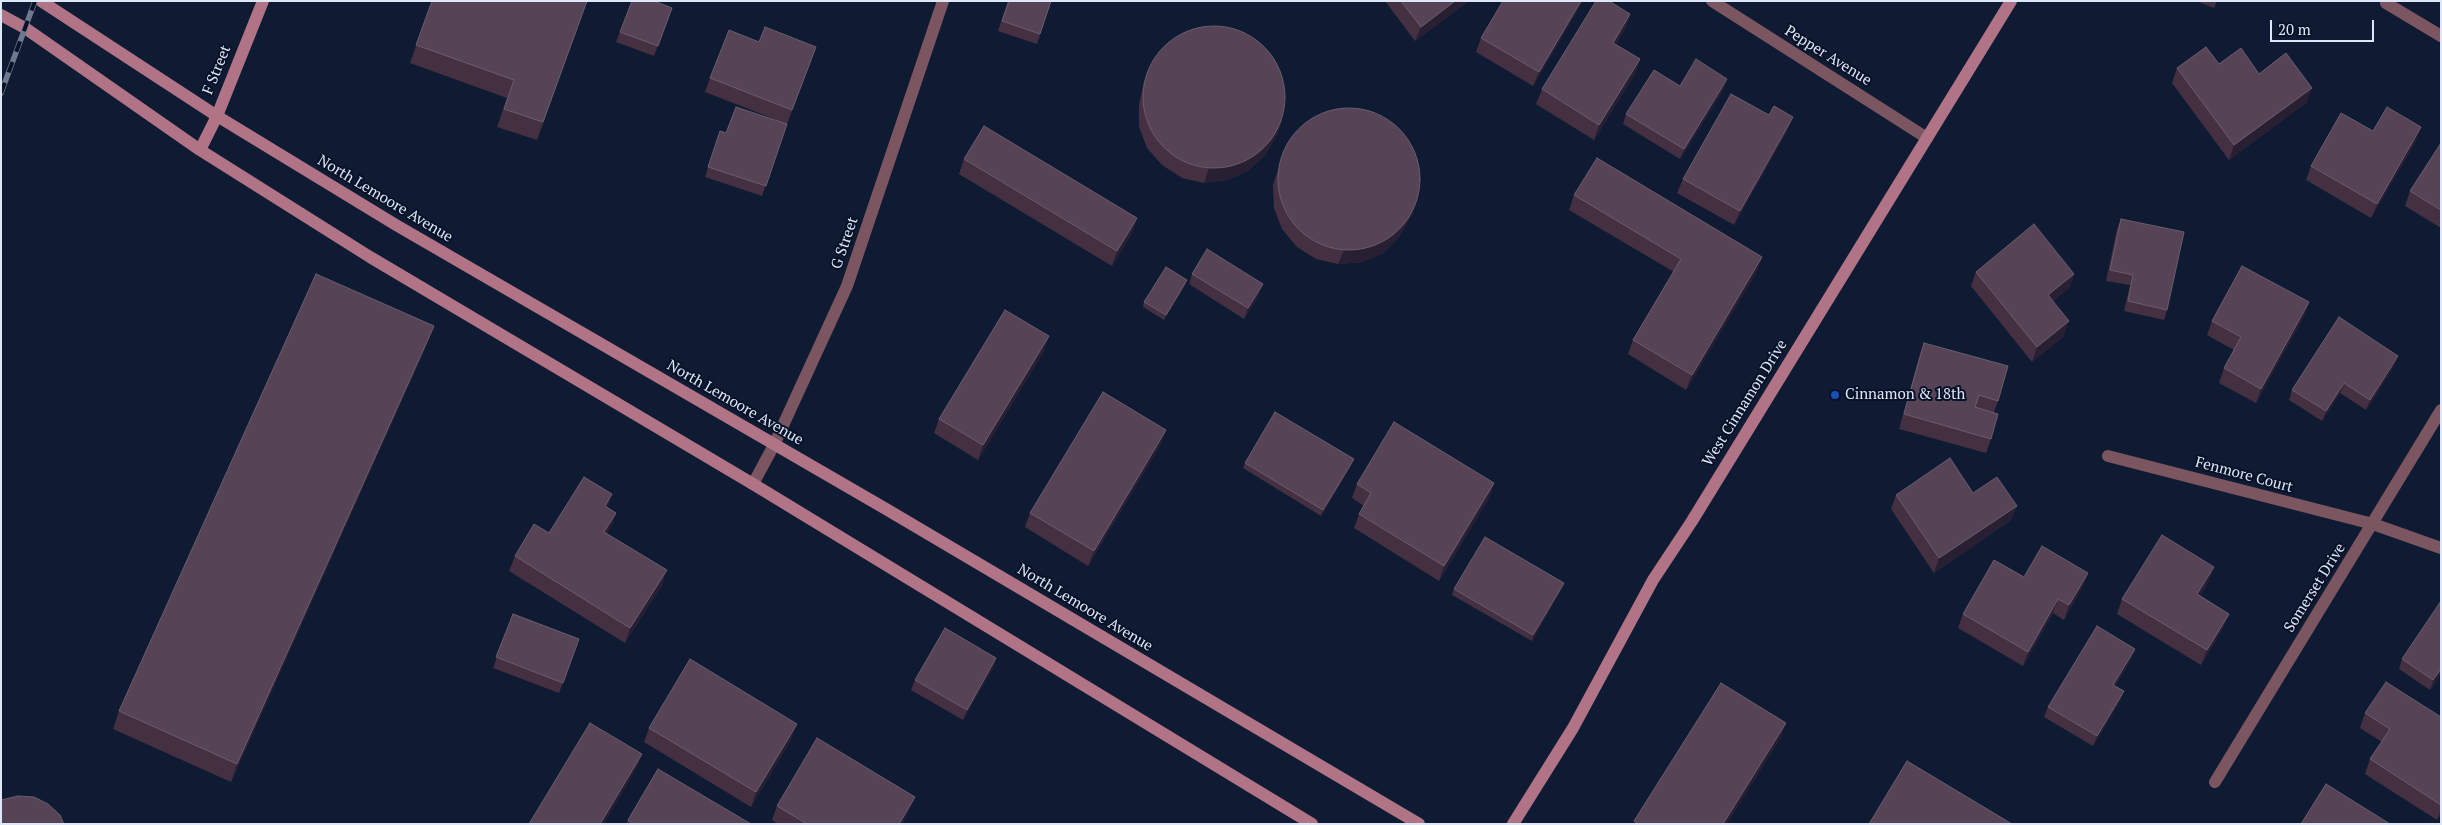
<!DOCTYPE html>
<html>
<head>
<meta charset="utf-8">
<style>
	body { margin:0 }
	#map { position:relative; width:2442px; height:825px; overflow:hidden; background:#0f1b32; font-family:"PT Serif",serif }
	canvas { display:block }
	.frame { position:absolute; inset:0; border:2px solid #dee7f7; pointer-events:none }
	.scale { position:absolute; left:2270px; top:20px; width:104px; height:22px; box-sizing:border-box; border:2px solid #dee7f7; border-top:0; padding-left:6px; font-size:15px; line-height:18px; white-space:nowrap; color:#dee7f7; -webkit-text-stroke:4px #071228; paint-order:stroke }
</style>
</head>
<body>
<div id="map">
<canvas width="2442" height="825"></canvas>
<div class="frame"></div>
<div class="scale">20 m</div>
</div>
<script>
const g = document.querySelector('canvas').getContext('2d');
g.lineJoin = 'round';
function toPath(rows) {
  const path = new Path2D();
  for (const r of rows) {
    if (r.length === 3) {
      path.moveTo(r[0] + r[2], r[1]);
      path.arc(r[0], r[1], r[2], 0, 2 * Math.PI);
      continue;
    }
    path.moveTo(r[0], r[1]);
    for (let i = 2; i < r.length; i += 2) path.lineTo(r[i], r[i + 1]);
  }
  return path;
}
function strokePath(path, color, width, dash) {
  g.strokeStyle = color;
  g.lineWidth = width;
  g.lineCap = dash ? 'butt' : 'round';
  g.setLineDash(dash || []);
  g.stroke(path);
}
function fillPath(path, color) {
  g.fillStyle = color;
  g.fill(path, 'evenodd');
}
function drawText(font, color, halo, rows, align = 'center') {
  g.font = font + ' "PT Serif",serif';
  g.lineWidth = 4;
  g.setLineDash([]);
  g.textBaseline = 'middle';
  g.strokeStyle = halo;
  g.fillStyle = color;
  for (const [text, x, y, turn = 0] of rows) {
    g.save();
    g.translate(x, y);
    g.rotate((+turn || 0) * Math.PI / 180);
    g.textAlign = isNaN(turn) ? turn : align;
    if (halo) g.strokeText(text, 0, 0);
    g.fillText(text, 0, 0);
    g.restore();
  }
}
const street = toPath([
	[1712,1,1927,138],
	[2386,3,2441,36],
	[2108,456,2373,524,2441,548],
	[753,484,774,445,847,286,943,1],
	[2215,782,2441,410]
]);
const secondary = toPath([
	[41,1,217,116,396,225,886,509,1419,824],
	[1,15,25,28,200,150,370,257,753,484,1312,824],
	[200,150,217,116,263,1],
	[1513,824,1573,728,1653,580,1692,521,2011,1]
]);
const rail = toPath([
	[1,93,35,1]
]);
const wall = toPath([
	[432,1,587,1,537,140,497,127,507,98,410,63],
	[632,1,672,8,654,56,616,42],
	[1008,1,1051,1,1037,44,998,31],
	[1385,1,1469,1,1415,41],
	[1503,1,1583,1,1533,86,1476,52,1481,38],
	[2196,1,2217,1,2214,8],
	[1630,14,1625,29,1616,44,1640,59,1635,74,1594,140,1536,104,1542,89],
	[816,47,787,124,705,92,710,78],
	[2219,64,2259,74,2307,102,2229,160,2172,83,2177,68],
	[1150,67,1282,120,1277,135,1265,155,1248,171,1227,180,1204,183,1182,178,1162,165,1147,148,1139,127,1139,104,1144,82],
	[1724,89,1680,159,1623,124,1626,114],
	[1769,115,1793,117,1787,131,1734,225,1677,193,1683,179],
	[787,124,762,196,705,177,720,131,726,133],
	[2373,131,2416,141,2371,218,2306,180,2311,166],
	[2441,143,2441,228,2405,206,2410,191],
	[1285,149,1416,202,1411,216,1399,237,1383,253,1362,262,1338,264,1316,259,1297,247,1282,229,1274,208,1273,185],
	[964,159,1137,218,1132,233,1112,266,959,174],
	[1574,195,1757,271,1686,390,1628,354,1633,340,1674,272,1569,210],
	[2121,219,2167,310,2164,320,2124,311,2130,285,2106,281,2117,229],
	[1976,272,2074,274,2069,288,2053,301,2064,336,2032,362,1971,286],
	[1192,274,1259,295,1244,319,1189,284],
	[1187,280,1185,285,1164,320,1143,307,1144,302],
	[2309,302,2304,316,2256,403,2219,383,2224,368,2234,350,2207,335,2212,321],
	[434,326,427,344,231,782,113,729,119,711],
	[1924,343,1998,401,1994,412,1991,439,1986,453,1899,429,1919,357],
	[1044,351,978,460,934,433,939,419],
	[2394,366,2366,410,2340,393,2322,421,2289,400,2292,390],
	[1161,444,1088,566,1025,527,1030,513],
	[1245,463,1352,464,1321,516,1243,468],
	[1494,483,1489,498,1439,581,1354,528,1359,514,1364,506,1352,498,1357,484],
	[1973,493,2017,506,2011,520,1934,573,1891,509,1896,495],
	[607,507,616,513,611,527,607,533,662,585,625,643,509,571,515,556,549,533],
	[2088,573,2082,588,2064,620,2053,613,2023,666,1958,628,1963,614,2024,577],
	[2209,581,2200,596,2229,614,2223,628,2201,665,2117,614,2122,599],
	[1564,583,1562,588,1532,641,1452,595,1454,589],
	[2441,601,2441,674,2430,690,2399,669,2402,659],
	[513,614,579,639,559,693,493,668],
	[2135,649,2131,659,2115,686,2124,691,2120,701,2093,746,2044,717,2048,707],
	[996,658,993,668,963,720,911,690,915,680],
	[2365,713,2441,717,2441,814,2437,820,2365,774,2370,759,2382,742,2360,728],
	[649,728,792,738,751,807,644,742],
	[915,797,909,811,902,824,778,824,772,820,777,806],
	[628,820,751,824,626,824]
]);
const shadedWall = toPath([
	[1455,1,1469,1,1415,41,1421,27],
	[1581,1,1583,1,1533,86,1539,72],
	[1630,14,1625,29,1608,57,1613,43],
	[1640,59,1635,74,1594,140,1599,125],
	[1727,79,1724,89,1680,159,1684,149],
	[2312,88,2307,102,2229,160,2234,145],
	[1793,117,1787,131,1734,225,1740,211],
	[1282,120,1277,135,1265,155,1248,171,1227,180,1204,183,1209,168],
	[2421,127,2416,141,2371,218,2377,204],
	[1416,202,1411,216,1399,237,1383,253,1362,262,1338,264,1344,250],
	[1137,218,1132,233,1112,266,1117,251],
	[1762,257,1757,271,1686,390,1692,375],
	[2074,274,2069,288,2043,310,2048,295],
	[1187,280,1185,285,1164,320,1166,315],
	[1263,284,1259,295,1244,319,1248,308],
	[2309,302,2304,316,2256,403,2261,389],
	[2069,321,2064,336,2032,362,2037,347],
	[434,326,427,344,231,782,237,764],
	[1049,336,1044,351,978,460,983,445],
	[2398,356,2394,366,2366,410,2370,400],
	[2344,383,2340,393,2322,421,2326,411],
	[1166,430,1161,444,1088,566,1094,551],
	[1354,459,1352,464,1321,516,1323,510],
	[1494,483,1489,498,1439,581,1444,566],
	[612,494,607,509,605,506],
	[2017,506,2011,520,1934,573,1939,558],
	[616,513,611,527,599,546,604,532],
	[2214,567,2209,581,2192,609,2197,594],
	[667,570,662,585,625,643,630,628],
	[2088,573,2082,588,2064,620,2069,605],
	[1564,583,1562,588,1532,641,1533,635],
	[2058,599,2053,613,2023,666,2028,652],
	[2229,614,2223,628,2201,665,2207,650],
	[2135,649,2131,659,2109,695,2113,685],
	[996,658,993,668,963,720,967,710],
	[2441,669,2441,674,2430,690,2433,680],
	[2124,691,2120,701,2093,746,2097,736],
	[1786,723,1781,738,1727,824,1723,824],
	[797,724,792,738,751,807,756,792],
	[642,754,637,768,604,824,600,824],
	[915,797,909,811,902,824,899,824],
	[2441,810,2441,814,2437,820]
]);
const building = toPath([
	[432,1,587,1,543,122,504,109,514,80,416,45,432,1],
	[632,1,654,1,672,8,658,46,620,32,632,1],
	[1009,1,1051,1,1040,34,1002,21,1009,1],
	[1401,1,1455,1,1421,27,1401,1],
	[1503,1,1581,1,1539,72,1481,38,1503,1],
	[1596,1,1609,1,1630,14,1613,43,1640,59,1599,125,1542,89,1596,1],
	[1214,97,71],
	[765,27,816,47,792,110,710,78,729,30,759,42,765,27],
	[2206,47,2219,64,2241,48,2259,74,2286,53,2312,88,2234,145,2177,68,2206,47],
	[1696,59,1727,79,1684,149,1626,114,1654,70,1680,86,1696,59],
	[1731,94,1769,115,1774,106,1793,117,1740,211,1683,179,1731,94],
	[736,107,787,124,766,186,708,167,720,131,726,133,736,107],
	[2387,107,2421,127,2377,204,2311,166,2341,113,2373,131,2387,107],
	[1349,179,71],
	[984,126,1137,218,1117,251,964,159,984,126],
	[2441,143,2441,210,2410,191,2441,143],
	[1597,158,1762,257,1692,375,1633,340,1681,259,1574,195,1597,158],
	[2121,219,2184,232,2167,310,2128,301,2133,275,2110,270,2121,219],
	[2034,224,2074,274,2048,295,2069,321,2037,347,1976,272,2034,224],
	[1207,249,1263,284,1248,308,1192,274,1207,249],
	[2242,266,2309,302,2261,389,2224,368,2241,337,2212,321,2242,266],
	[1166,267,1187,280,1166,315,1144,302,1166,267],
	[316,274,434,326,237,764,119,711,316,274],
	[1005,310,1049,336,983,445,939,419,1005,310],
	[2339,317,2398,356,2370,400,2344,383,2326,411,2292,390,2339,317],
	[1924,343,2008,366,1998,401,1979,395,1975,407,1998,414,1991,439,1904,414,1924,343],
	[1103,392,1166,430,1094,551,1030,513,1103,392],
	[1275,412,1354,459,1323,510,1245,463,1275,412],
	[1394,422,1494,483,1444,566,1359,514,1371,493,1357,484,1394,422],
	[1950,458,1973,493,1997,477,2017,506,1939,558,1896,495,1950,458],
	[584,477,612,494,605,506,616,513,604,532,667,570,630,628,515,556,534,524,549,533,584,477],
	[2162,535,2214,567,2197,594,2229,614,2207,650,2122,599,2162,535],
	[1485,537,1564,583,1533,635,1454,589,1485,537],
	[2042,546,2088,573,2069,605,2058,599,2028,652,1963,614,1994,560,2024,577,2042,546],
	[2441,601,2441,669,2433,680,2402,659,2441,601],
	[513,614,579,639,563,683,496,657,513,614],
	[2097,626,2135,649,2113,685,2124,691,2097,736,2048,707,2097,626],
	[945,628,996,658,967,710,915,680,945,628],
	[690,659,797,724,756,792,649,728,690,659],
	[2386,682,2441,717,2441,755,2440,756,2441,757,2441,805,2370,759,2390,729,2365,713,2386,682],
	[1721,683,1786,723,1723,824,1638,824,1634,821,1721,683],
	[590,723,642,754,600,824,529,824,590,723],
	[817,738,915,797,899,824,807,824,777,806,817,738],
	[1907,761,2012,824,1869,824,1907,761],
	[658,769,751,824,634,824,628,820,658,769],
	[2326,784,2390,824,2301,824,2326,784],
	[18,796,34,797,48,804,60,815,64,824,1,824,1,800,18,796]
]);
const markers = [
	[1835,395,5,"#1a4fb4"]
];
const streetNames = [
	["Pepper Avenue",1828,56,32],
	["F Street",217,70,-68],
	["North Lemoore Avenue",385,199,31],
	["G Street",845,243,-71],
	["North Lemoore Avenue",735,403,30],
	["West Cinnamon Drive",1745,403,-58],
	["Fenmore Court",2244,475,15],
	["Somerset Drive",2315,588,-58],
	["North Lemoore Avenue",1085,608,31]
];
const poiNames = [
	["Cinnamon & 18th",1845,395]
];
strokePath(street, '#7b5560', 12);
strokePath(secondary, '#b17486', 12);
strokePath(rail, '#6e798d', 5.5);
strokePath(rail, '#071228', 4, [11]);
fillPath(wall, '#453042');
fillPath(shadedWall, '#291f33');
fillPath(building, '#564355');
strokePath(building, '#6b5d6e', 1);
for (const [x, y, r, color] of markers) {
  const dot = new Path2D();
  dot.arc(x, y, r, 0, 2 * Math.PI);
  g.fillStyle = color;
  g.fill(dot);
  strokePath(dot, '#071228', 2);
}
drawText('15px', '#dee7f7', '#071228', streetNames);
drawText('15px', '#dee7f7', '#071228', poiNames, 'left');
</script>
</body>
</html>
